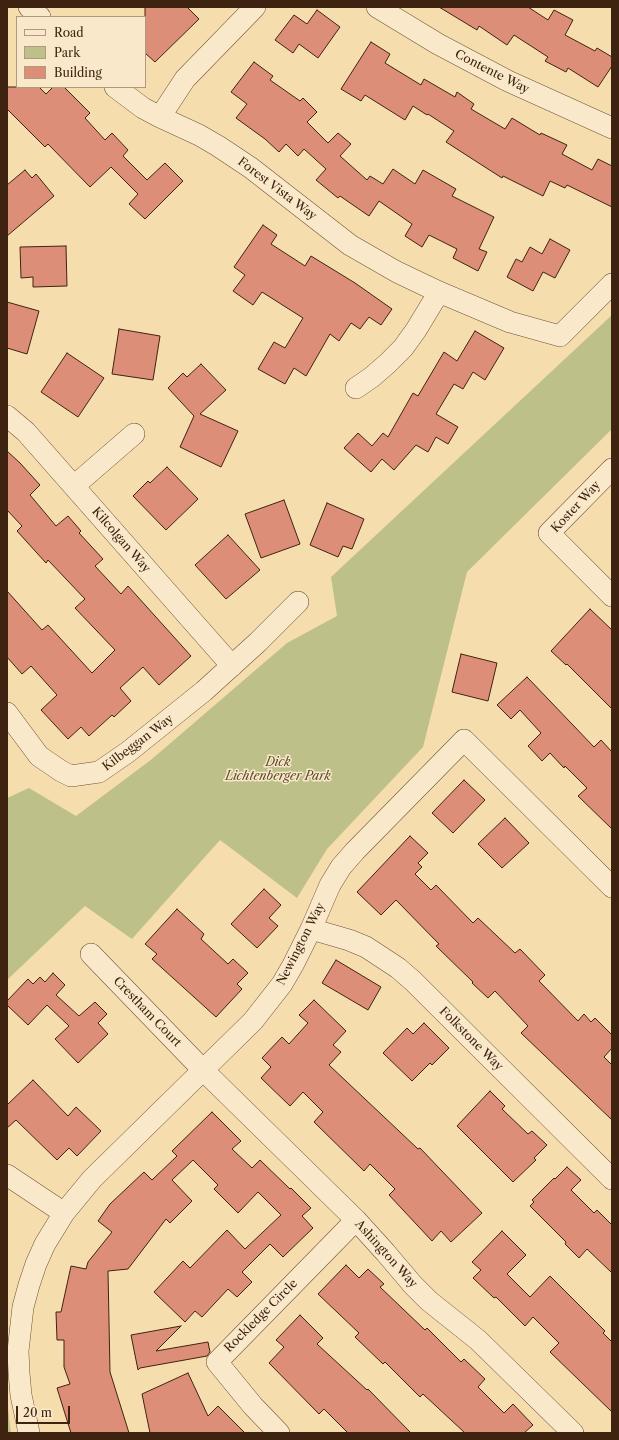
<!DOCTYPE html>
<html>
<head>
<meta charset="utf-8">
<style>
	body { margin:0 }
	#map { position:relative; width:619px; height:1440px; overflow:hidden; background:#f6ddad; font-family:"Libre Caslon Text",serif }
	canvas { display:block }
	.frame { position:absolute; inset:0; border:8px solid #3f2311; pointer-events:none }
	.legend { position:absolute; left:16px; top:16px; width:130px; height:72px; box-sizing:border-box; background:#f9e9ca; border:1px solid #af9a80; margin:0; padding:5px 7px; list-style:none; font-size:12px; color:#3f2311 }
	.legend li { display:flex; align-items:center; gap:8px; height:20px }
	.legend b { width:20px; border:1px solid #af9a80 }
	.scale { position:absolute; left:16px; top:1406px; width:54px; height:18px; box-sizing:border-box; border:2px solid #3f2311; border-top:0; padding-left:5px; font-size:12px; line-height:14px; white-space:nowrap; color:#3f2311; -webkit-text-stroke:3px #f9e9ca; paint-order:stroke }
</style>
</head>
<body>
<div id="map">
<canvas width="619" height="1440"></canvas>
<div class="frame"></div>
<ul class="legend">
<li><b style="height:5px;background:#f9e9ca"></b>Road</li>
<li><b style="height:11px;background:#bdc089"></b>Park</li>
<li><b style="height:11px;background:#dd8e78"></b>Building</li>
</ul>
<div class="scale">20 m</div>
</div>
<script>
const g = document.querySelector('canvas').getContext('2d');
g.lineJoin = 'round';
function fillPath(path, color) {
  g.fillStyle = color;
  g.fill(path, 'evenodd');
}
function toPath(rows) {
  const path = new Path2D();
  for (const r of rows) {
    path.moveTo(r[0], r[1]);
    for (let i = 2; i < r.length; i += 2) path.lineTo(r[i], r[i + 1]);
  }
  return path;
}
function strokePath(path, color, width, dash) {
  g.strokeStyle = color;
  g.lineWidth = width;
  g.lineCap = dash ? 'butt' : 'round';
  g.setLineDash(dash || []);
  g.stroke(path);
}
function drawText(font, color, halo, rows, align = 'center') {
  g.font = font + ' "Libre Caslon Text",serif';
  g.lineWidth = 3;
  g.setLineDash([]);
  g.textBaseline = 'middle';
  g.strokeStyle = halo;
  g.fillStyle = color;
  for (const [text, x, y, turn = 0] of rows) {
    g.save();
    g.translate(x, y);
    g.rotate((+turn || 0) * Math.PI / 180);
    g.textAlign = isNaN(turn) ? turn : align;
    if (halo) g.strokeText(text, 0, 0);
    g.fillText(text, 0, 0);
    g.restore();
  }
}
const green = toPath([
	[612,315,612,429,467,572,423,747,327,849,297,898,220,840,132,939,85,906,7,980,7,798,29,788,76,816,152,759,287,643,337,616,331,577],
	[7,1400,11,1433,7,1433]
]);
const building = toPath([
	[145,7,187,7,199,19,155,62,145,53,145,7],
	[439,7,528,7,548,20,554,10,573,20,565,35,595,51,597,48,612,57,612,66,598,87,568,68,566,72,545,61,548,57,514,35,507,45,479,26,477,30,439,7],
	[317,10,340,27,318,58,299,44,293,53,275,40,294,15,307,24,317,10],
	[371,42,390,54,385,63,421,85,424,79,455,97,457,92,474,104,471,109,505,129,512,118,540,135,541,133,567,145,562,154,592,170,598,159,612,166,612,207,567,185,565,188,550,181,543,196,503,176,502,178,446,142,454,131,428,114,427,115,413,106,405,120,365,95,361,101,341,89,371,42],
	[254,62,273,76,270,80,300,101,303,98,317,112,307,122,328,143,338,133,351,144,340,156,367,180,370,176,383,184,393,169,415,184,423,170,456,189,452,196,494,217,479,249,487,252,478,271,453,258,457,249,429,235,422,247,405,236,412,224,379,201,369,216,340,196,338,198,316,180,326,169,304,149,298,156,286,144,279,152,265,139,236,118,247,104,231,92,254,62],
	[7,87,39,87,46,94,53,87,64,87,90,113,85,118,105,140,112,133,128,150,123,156,147,180,165,163,183,181,145,219,129,204,138,194,111,167,90,187,48,144,45,147,7,109,7,87],
	[25,170,32,178,36,174,54,196,7,236,7,185,25,170],
	[263,225,277,235,271,244,305,266,311,256,355,283,392,309,381,325,369,317,360,329,351,323,339,341,330,334,306,376,294,368,285,384,258,369,274,342,285,348,303,318,262,292,253,305,233,291,245,275,234,267,263,225],
	[550,239,570,250,555,278,543,272,533,291,507,277,516,259,522,262,530,247,542,254,550,239],
	[66,246,67,286,33,287,33,277,21,278,20,247,66,246],
	[7,302,39,311,27,354,7,348,7,302],
	[119,329,160,336,153,380,112,374,119,329],
	[475,331,504,348,485,380,473,372,463,389,454,384,436,414,458,427,448,444,436,437,428,452,416,445,394,470,382,459,371,472,344,448,358,433,372,446,383,433,388,437,413,393,418,396,444,352,457,361,475,331],
	[67,353,104,378,78,417,41,392,67,353],
	[201,364,226,390,200,414,238,431,221,467,180,447,194,416,168,388,183,373,187,377,201,364],
	[7,451,20,463,40,485,30,495,56,526,68,516,81,531,79,533,103,559,95,566,121,594,128,586,191,656,159,685,143,667,120,688,131,701,114,717,112,715,89,736,81,727,68,739,41,710,57,695,31,666,22,674,7,657,7,591,42,630,48,625,92,673,115,650,75,608,85,599,48,560,46,563,17,531,22,526,7,510,7,451],
	[167,467,198,499,166,530,133,496,148,481,150,483,167,467],
	[284,500,300,544,261,558,245,514,284,500],
	[327,503,364,519,352,549,343,546,338,557,310,545,327,503],
	[228,535,260,570,226,599,195,565,228,535],
	[590,609,612,630,612,709,567,664,566,665,551,651,590,609],
	[461,654,497,663,488,701,452,692,461,654],
	[527,677,594,747,601,740,612,752,612,829,578,796,587,788,565,766,564,768,550,753,542,761,528,746,541,733,520,710,511,719,497,705,527,677],
	[464,780,485,800,453,833,432,813,464,780],
	[505,818,529,843,502,868,478,844,505,818],
	[410,836,428,853,418,863,422,867,415,874,431,890,436,885,473,923,478,918,515,953,520,949,545,975,539,981,578,1021,584,1014,591,1022,595,1018,612,1035,612,1048,604,1057,612,1065,612,1120,521,1033,528,1026,495,991,488,998,472,983,473,982,436,946,439,944,396,900,381,915,357,892,410,836],
	[264,889,281,905,269,918,278,926,257,948,231,924,264,889],
	[177,909,204,934,201,939,228,964,233,959,248,973,237,984,242,989,216,1017,152,959,157,954,145,944,177,909],
	[336,960,381,987,368,1010,322,983,336,960],
	[53,973,65,985,56,995,79,1016,95,1002,107,1014,98,1023,108,1034,78,1063,55,1039,69,1026,47,1005,28,1025,7,1005,7,1001,28,979,33,984,40,977,45,982,53,973],
	[314,1000,346,1031,333,1045,341,1052,329,1065,418,1149,420,1148,482,1213,451,1242,441,1231,432,1241,389,1195,395,1189,370,1164,364,1171,314,1122,323,1112,303,1092,290,1106,261,1078,271,1067,262,1058,282,1037,289,1044,308,1023,299,1015,314,1000],
	[424,1023,449,1048,432,1065,430,1063,412,1081,383,1053,407,1028,413,1034,424,1023],
	[33,1080,68,1116,76,1107,101,1131,77,1156,69,1148,57,1160,16,1120,7,1128,7,1105,33,1080],
	[490,1091,505,1106,502,1109,528,1134,532,1131,547,1145,534,1158,536,1160,513,1182,457,1126,490,1091],
	[212,1112,241,1141,232,1149,252,1168,260,1160,290,1189,291,1188,311,1208,302,1216,313,1228,283,1257,270,1244,242,1272,252,1282,237,1297,228,1289,202,1317,195,1311,185,1322,154,1292,183,1261,190,1268,227,1230,245,1249,281,1215,258,1192,238,1213,214,1189,218,1185,193,1160,172,1180,192,1201,170,1223,166,1219,128,1269,108,1271,110,1372,129,1433,71,1433,57,1388,70,1384,64,1367,64,1340,57,1340,56,1312,61,1312,71,1266,86,1269,88,1262,112,1232,98,1221,110,1204,144,1172,152,1180,177,1156,172,1151,212,1112],
	[567,1167,581,1180,571,1190,594,1213,597,1210,612,1225,612,1273,587,1249,579,1258,565,1244,566,1242,530,1206,534,1202,532,1200,554,1178,555,1179,567,1167],
	[502,1231,526,1255,507,1274,530,1297,550,1276,605,1331,603,1333,612,1342,612,1412,550,1352,559,1343,533,1317,525,1326,496,1297,494,1298,473,1278,481,1270,472,1262,502,1231],
	[346,1265,359,1278,368,1269,384,1284,380,1287,425,1330,427,1328,461,1362,464,1359,485,1379,478,1387,504,1413,513,1404,533,1425,524,1433,465,1433,423,1394,420,1397,385,1362,383,1364,355,1337,359,1333,318,1294,346,1265],
	[300,1315,323,1338,317,1344,367,1390,368,1389,411,1433,348,1433,324,1409,319,1414,269,1363,284,1347,276,1340,300,1315],
	[181,1326,156,1351,208,1342,210,1352,207,1356,140,1368,138,1370,131,1335,181,1326],
	[188,1373,208,1416,218,1406,245,1433,150,1433,142,1394,188,1373]
]);
const minor = toPath([
	[29,7,40,17],
	[377,7,438,44,508,81,612,128],
	[115,87,143,108,160,117,199,135,218,146,251,168,350,245,397,272,439,292,510,322,560,336,612,284],
	[160,117,185,79,255,7],
	[356,388,372,377,388,363,403,348,416,330,439,292],
	[7,416,26,432,232,666],
	[612,469,549,533,612,596],
	[74,486,134,434],
	[7,713,39,756,61,771,71,776,99,772,128,752,204,691,258,642,298,602],
	[311,929,349,940,366,947,398,968,413,981,612,1179],
	[91,954,203,1070,356,1220,385,1252,413,1285,429,1301,478,1340,573,1433],
	[7,1175,64,1213],
	[29,1433,21,1395,19,1373,18,1351,23,1307,29,1285,36,1264,45,1244,64,1213,92,1179,253,1021,282,984,293,965,311,929,330,885,341,867,355,851,464,740,612,887],
	[279,1433,253,1406,217,1362,356,1220]
]);
const streetNames = [
	["Contente Way",492,72,27],
	["Forest Vista Way",277,189,37],
	["Koster Way",576,507,-47],
	["Kilcolgan Way",121,540,49],
	["Kilbeggan Way",138,743,-37],
	["Newington Way",301,944,-63],
	["Crestham Court",147,1012,46],
	["Folkstone Way",471,1039,45],
	["Ashington Way",386,1254,48],
	["Rockledge Circle",261,1316,-45]
];
const parkNames = [
	["Dick",278,763],
	["Lichtenberger Park",278,777]
];
fillPath(green, '#bdc089');
fillPath(building, '#dd8e78');
strokePath(building, '#3f2311', 1);
strokePath(minor, '#6d5238', 22);
strokePath(minor, '#f9e9ca', 21);
drawText('12px', '#3f2311', '#f9e9ca', streetNames);
drawText('italic 12px', '#5e4a2f', '#f9e9ca', parkNames);
</script>
</body>
</html>
